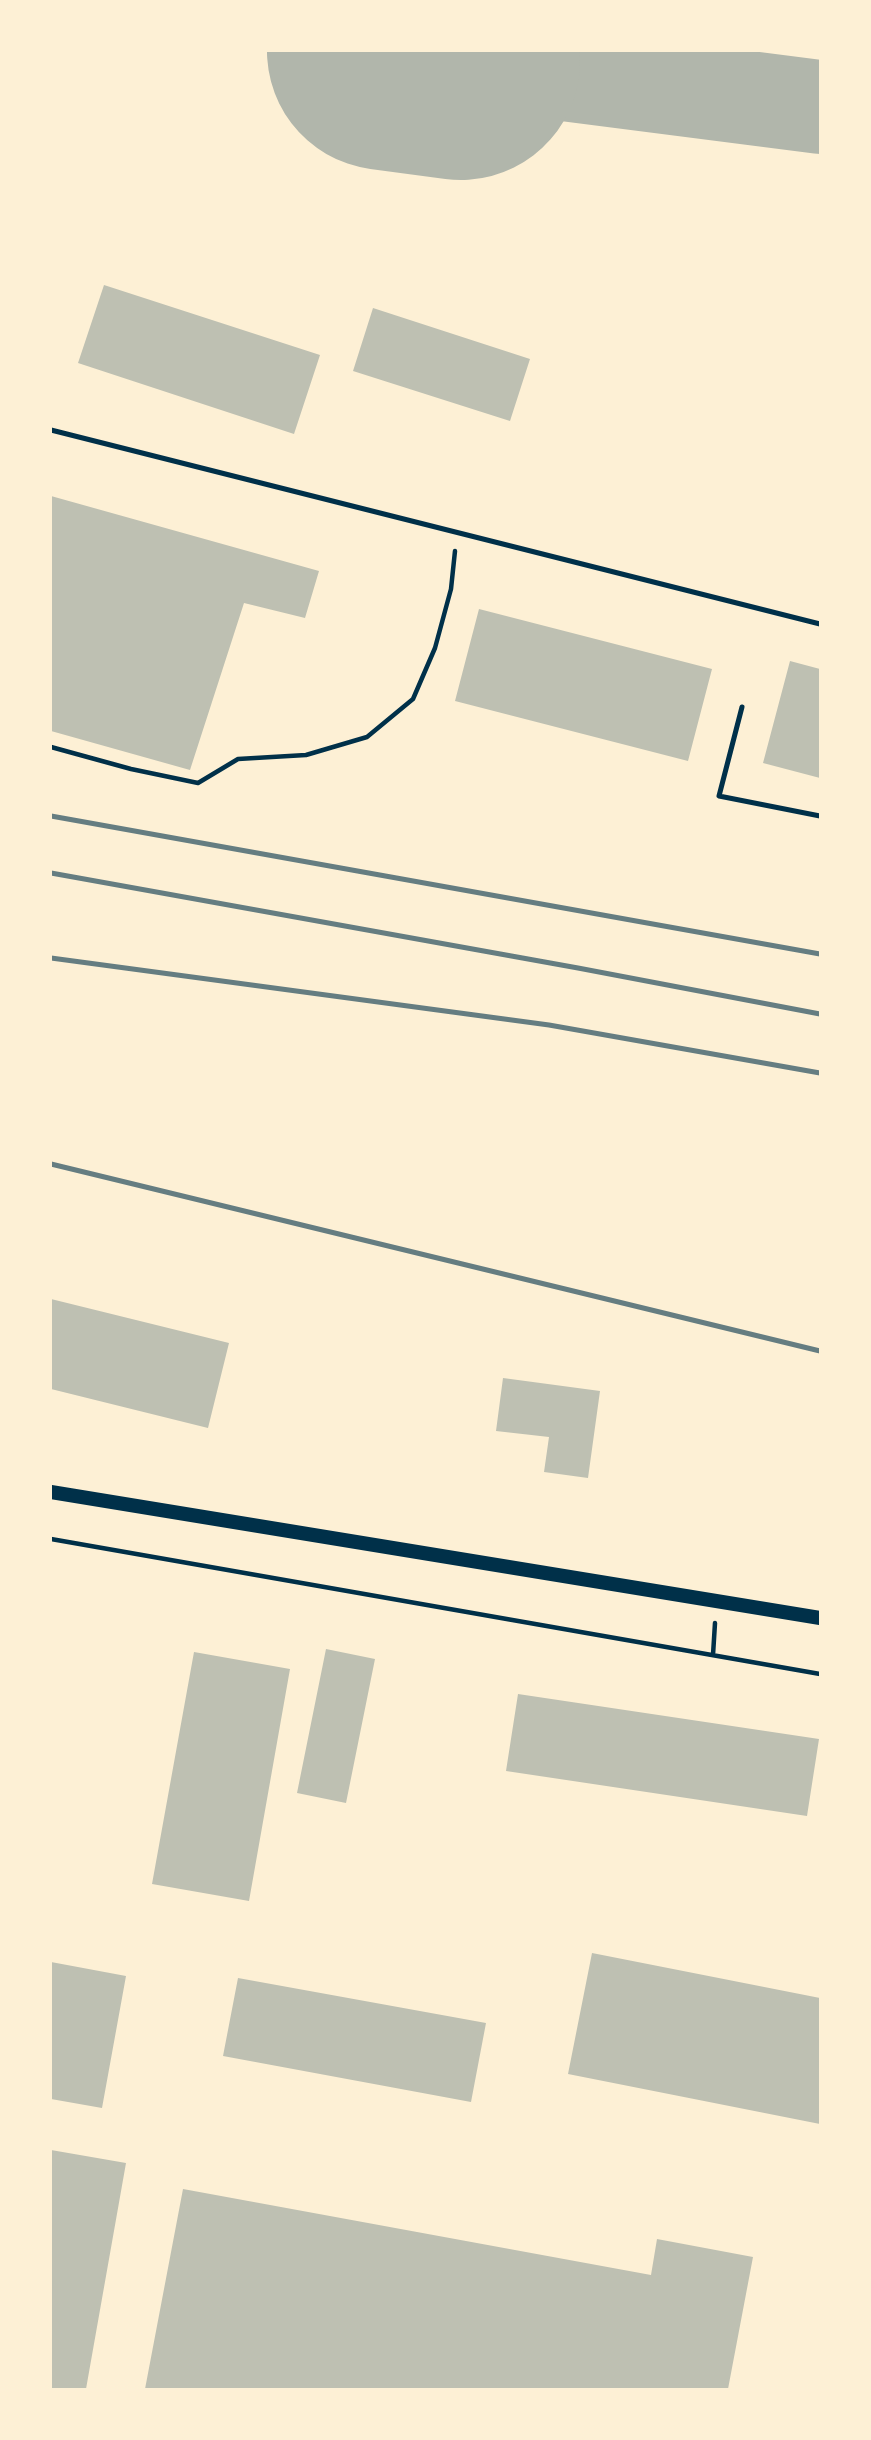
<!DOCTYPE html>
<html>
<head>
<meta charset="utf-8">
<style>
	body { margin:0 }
	#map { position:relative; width:871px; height:2440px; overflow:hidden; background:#fdf0d5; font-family:Overpass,sans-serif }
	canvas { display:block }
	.frame { position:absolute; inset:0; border:52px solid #fdf0d5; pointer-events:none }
</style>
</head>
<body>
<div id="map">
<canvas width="871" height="2440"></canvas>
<div class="frame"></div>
</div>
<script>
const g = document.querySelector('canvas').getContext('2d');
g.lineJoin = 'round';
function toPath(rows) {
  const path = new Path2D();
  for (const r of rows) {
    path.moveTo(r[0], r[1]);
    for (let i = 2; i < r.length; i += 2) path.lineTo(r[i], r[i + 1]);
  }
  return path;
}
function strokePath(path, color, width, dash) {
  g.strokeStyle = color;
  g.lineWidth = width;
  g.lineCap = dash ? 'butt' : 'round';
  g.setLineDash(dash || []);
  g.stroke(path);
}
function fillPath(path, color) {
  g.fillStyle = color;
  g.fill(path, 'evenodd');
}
const taxiway = toPath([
	[461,61,820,107]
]);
const runway = toPath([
	[386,51,461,61]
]);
const building = toPath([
	[104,285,320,355,294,434,78,363],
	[373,308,530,359,510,421,353,371],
	[51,496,319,571,305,618,244,603,190,770,51,731],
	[479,609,712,669,688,761,455,701],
	[790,661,820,669,820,778,763,763],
	[51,1299,229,1343,208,1428,51,1389],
	[503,1378,600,1391,588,1478,544,1472,549,1437,496,1431],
	[326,1649,375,1659,346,1803,297,1793],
	[194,1652,290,1669,249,1901,152,1884],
	[518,1694,819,1739,807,1816,506,1771],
	[592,1953,820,1998,820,2124,568,2074],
	[51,1962,126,1976,102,2108,51,2099],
	[238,1978,486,2023,471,2102,223,2056],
	[51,2150,126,2163,86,2389,51,2389],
	[183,2189,651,2275,657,2239,753,2257,728,2389,145,2389]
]);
const path = toPath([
	[51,747,131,769,198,783,238,759,306,755,367,737,413,699,435,648,451,589,455,551],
	[51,1539,820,1674],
	[713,1655,715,1623]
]);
const service = toPath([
	[51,430,820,624],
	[742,707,719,796,820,816]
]);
const secondary = toPath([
	[51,1492,820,1618]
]);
const rail = toPath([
	[51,816,820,954],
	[51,873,578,968,820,1014],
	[51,958,549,1025,820,1073],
	[51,1164,820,1351]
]);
strokePath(taxiway, '#b1b6ab', 94);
strokePath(runway, '#b1b6ab', 238);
fillPath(building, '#bec0b2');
strokePath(path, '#003049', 4.5);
strokePath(service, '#003049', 5);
strokePath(secondary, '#003049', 14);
strokePath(rail, '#657d81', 5);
</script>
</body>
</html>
